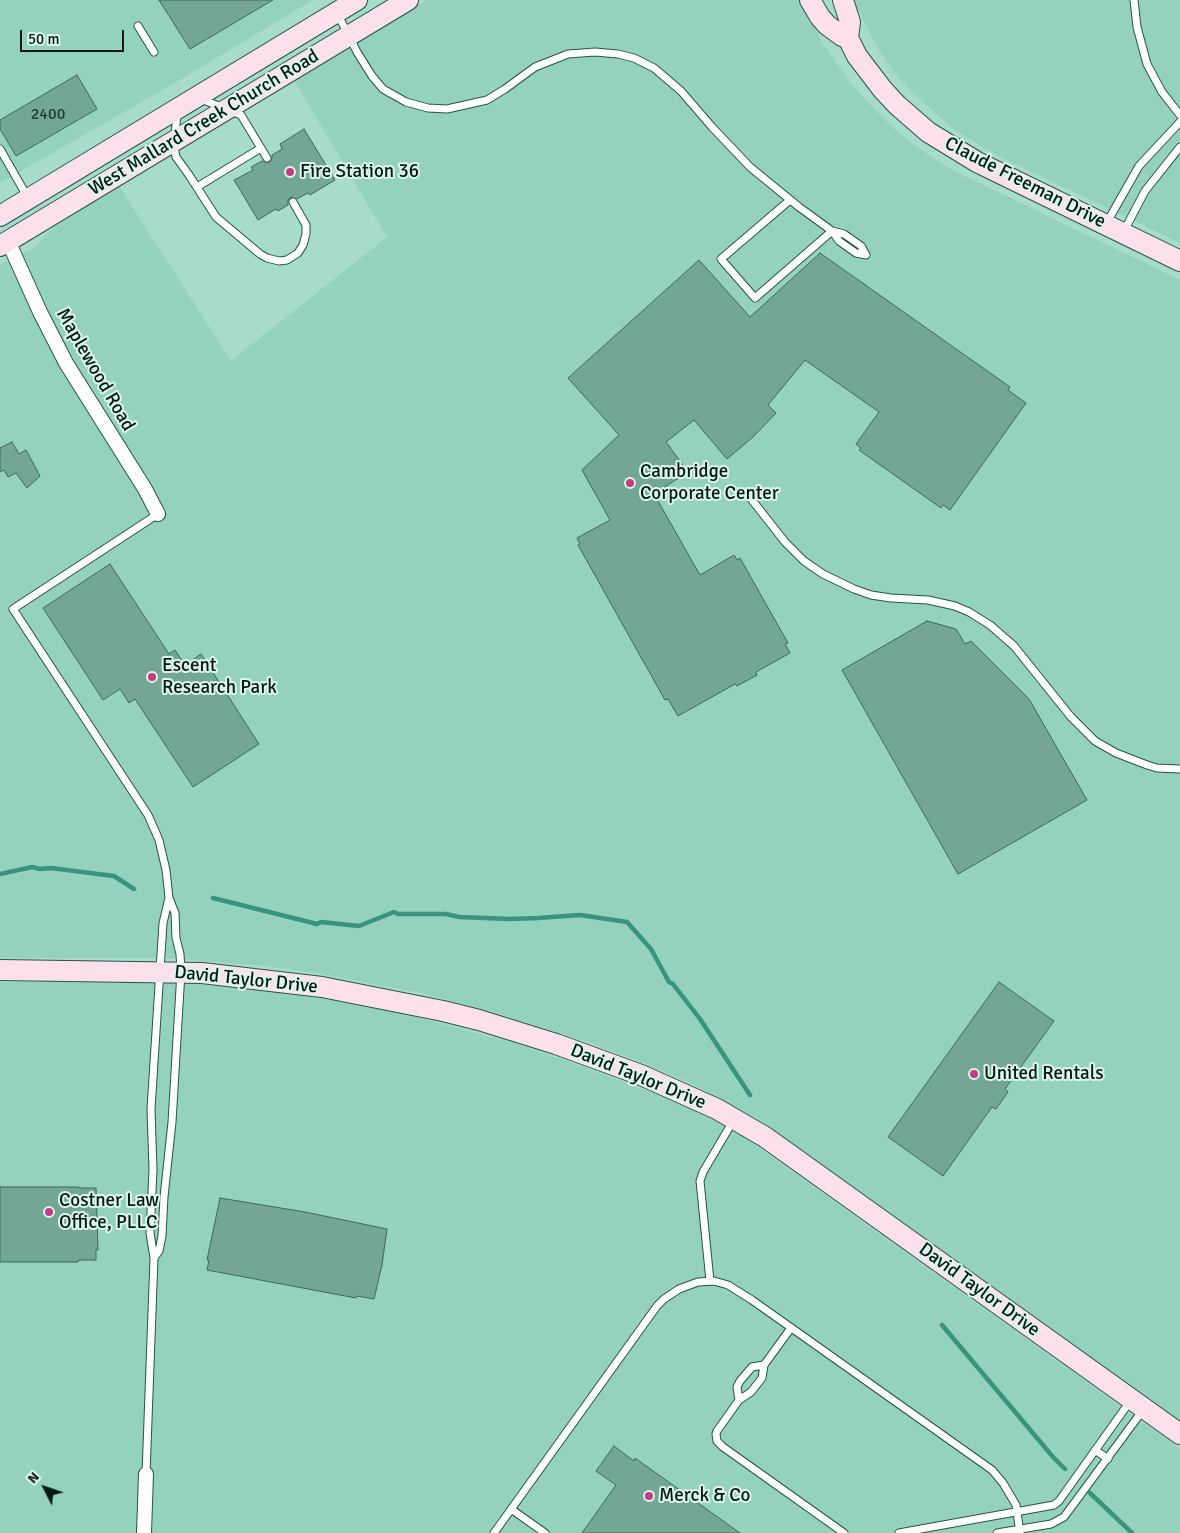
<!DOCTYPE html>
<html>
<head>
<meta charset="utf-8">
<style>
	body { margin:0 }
	#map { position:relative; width:1180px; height:1533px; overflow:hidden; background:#a7dcca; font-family:Signika,sans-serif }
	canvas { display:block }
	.north { position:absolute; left:20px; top:1463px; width:50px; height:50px; -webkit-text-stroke:4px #dcf6ed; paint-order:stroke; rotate:311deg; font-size:14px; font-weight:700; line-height:20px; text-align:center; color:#041913 }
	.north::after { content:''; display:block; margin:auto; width:18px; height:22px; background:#041913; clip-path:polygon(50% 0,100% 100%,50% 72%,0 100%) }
	.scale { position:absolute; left:20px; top:30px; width:104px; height:22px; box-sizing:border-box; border:2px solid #041913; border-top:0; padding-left:6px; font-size:15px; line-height:18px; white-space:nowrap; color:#041913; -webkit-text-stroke:4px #dcf6ed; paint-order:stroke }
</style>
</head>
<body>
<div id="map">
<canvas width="1180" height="1533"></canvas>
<div class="north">N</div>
<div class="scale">50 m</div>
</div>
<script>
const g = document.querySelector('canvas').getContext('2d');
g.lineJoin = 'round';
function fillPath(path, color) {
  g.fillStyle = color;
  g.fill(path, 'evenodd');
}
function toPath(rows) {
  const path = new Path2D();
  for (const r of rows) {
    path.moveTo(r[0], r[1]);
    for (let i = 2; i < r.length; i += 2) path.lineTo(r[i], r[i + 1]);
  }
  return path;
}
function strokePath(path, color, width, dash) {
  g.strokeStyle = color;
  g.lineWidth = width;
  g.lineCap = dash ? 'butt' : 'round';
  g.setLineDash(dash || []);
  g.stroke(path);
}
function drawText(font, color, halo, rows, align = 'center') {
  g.font = font + ' Signika,sans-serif';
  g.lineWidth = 4;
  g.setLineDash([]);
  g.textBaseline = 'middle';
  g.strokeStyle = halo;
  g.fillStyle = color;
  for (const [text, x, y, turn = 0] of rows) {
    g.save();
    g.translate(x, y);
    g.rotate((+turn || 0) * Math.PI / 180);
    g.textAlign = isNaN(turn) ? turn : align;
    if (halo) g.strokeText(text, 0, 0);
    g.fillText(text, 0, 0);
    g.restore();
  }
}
const built = toPath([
	[0,0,313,0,173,84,0,183],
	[427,0,801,0,821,41,851,84,889,124,914,145,947,167,1180,280,1180,1420,757,1118,697,1086,640,1062,591,1043,493,1012,421,993,322,974,265,966,163,958,0,958,0,265,35,247,50,231,61,223,119,186,231,361,387,237,294,80],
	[853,0,1180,0,1180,243,1000,157,953,129,913,93,896,75,880,52],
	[89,981,174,982,270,991,344,1002,408,1015,514,1043,584,1067,660,1096,709,1117,744,1137,1180,1449,1180,1533,0,1533,0,982]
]);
const stream = toPath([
	[0,874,32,867,40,869,51,868,114,876,134,889],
	[213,898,317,924,321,922,359,926,394,912,398,914,446,914,459,917,510,919,538,918,580,915,627,922,651,949,669,982,673,984,700,1019,750,1095],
	[942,1325,1053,1457,1065,1469],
	[1090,1493,1132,1533]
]);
const building = toPath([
	[159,0,273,0,190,49,159,0],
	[77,75,97,109,16,156,0,129,0,120,77,75],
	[304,129,335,180,310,195,308,193,297,199,291,197,288,200,288,205,278,211,276,209,258,220,234,180,253,170,251,167,262,161,267,163,270,162,272,158,272,155,282,149,280,144,304,129],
	[820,253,1010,387,1008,390,1026,403,950,510,943,505,941,508,859,450,861,448,856,444,879,412,805,360,768,405,776,413,753,437,727,459,694,420,666,442,688,472,654,494,700,575,734,555,737,560,740,558,788,643,785,644,790,653,756,672,757,675,737,686,735,684,678,716,668,699,665,700,578,545,580,544,577,538,610,520,582,470,619,435,568,378,699,260,750,317,820,253],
	[12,442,19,454,26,450,40,476,27,488,16,473,8,477,4,470,0,472,0,448,12,442],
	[110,564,169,654,175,650,185,665,201,654,259,744,193,787,135,699,129,703,120,689,103,700,43,608,110,564],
	[927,621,956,629,965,644,971,641,1029,699,1087,800,958,874,842,670,927,621],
	[999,982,1054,1021,1005,1089,1008,1092,996,1109,992,1107,943,1176,888,1137,999,982],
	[0,1187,79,1187,79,1188,96,1188,98,1250,96,1250,96,1260,79,1260,78,1262,0,1262,0,1187],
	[220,1198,305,1212,387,1229,382,1265,374,1299,357,1296,356,1298,207,1270,209,1260,207,1260,220,1198],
	[614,1446,634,1461,635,1458,740,1533,582,1533,616,1485,596,1471,614,1446]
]);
const lane = toPath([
	[1134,0,1137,27,1147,64,1162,92,1180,115],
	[338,15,357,52,372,76,383,89,406,102,428,108,447,109,487,100,505,89,535,67,568,54,595,52,618,54,634,58,654,68,681,91,712,127,750,167,799,207,832,231,755,298,721,259,790,200],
	[138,26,154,52],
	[201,99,241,115,267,158],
	[177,113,174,147,176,157,189,175,216,217,260,254,267,258,279,261,287,260,298,253,303,245,306,234,306,225,293,202],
	[0,149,28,198],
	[197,187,261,148],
	[1106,224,1139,166,1180,122],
	[832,231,844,234,861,246,866,255,856,253,839,241,832,231],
	[1124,231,1145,191,1180,147],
	[752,500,785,542,804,561,823,574,854,589,871,595,891,598,928,600,955,606,969,612,990,625,1014,646,1071,717,1095,741,1116,753,1147,765,1157,768,1180,769],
	[158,514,13,609,148,815,159,840,166,870,169,898],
	[169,898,175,913,176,938,180,954,181,972,172,1122,164,1197,162,1236,159,1251,154,1258,150,1233,153,1170,151,1109,163,923,169,898],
	[710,1281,700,1181,703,1172,733,1121],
	[764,1365,791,1328],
	[739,1400,737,1387,740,1381,752,1367,764,1365,762,1378,751,1392,739,1400,717,1431,716,1434,717,1441,723,1447,844,1533],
	[1095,1450,1108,1459],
	[146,1474,154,1258],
	[511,1509,545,1533],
	[494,1533,657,1306,664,1299,679,1289,698,1282,714,1281,728,1285,752,1300,992,1470,1003,1483,1016,1505,1020,1533],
	[899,1533,1054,1505,1059,1501,1131,1400],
	[997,1533,1051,1524,1064,1517,1143,1410]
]);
const street = toPath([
	[8,241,40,312,66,363,145,489,158,514],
	[144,1533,146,1474]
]);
const secondary = toPath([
	[810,0,820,17,827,25,842,36,848,38],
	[843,0,850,22,848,38,857,56,883,90,897,105,928,132,977,162,1180,261],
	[0,216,357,0],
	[0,246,408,0],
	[0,970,202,973,322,987,443,1011,479,1020,556,1044,641,1075,717,1109,765,1137,1180,1434]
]);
const markers = [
	[290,172,5,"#c23e83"],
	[630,483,5,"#c23e83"],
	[152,677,5,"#c23e83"],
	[974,1074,5,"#c23e83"],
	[49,1212,5,"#c23e83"],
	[649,1496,5,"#c23e83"]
];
const numberNames = [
	["2400",48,115]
];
const streetNames = [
	["West Mallard Creek Church Road",204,123,-31],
	["Claude Freeman Drive",1025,183,27],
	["Maplewood Road",95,370,60],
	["David Taylor Drive",246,980,6],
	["David Taylor Drive",638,1077,22],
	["David Taylor Drive",979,1290,36]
];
const poiNames = [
	["Fire Station 36",300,172],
	["Cambridge",640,472],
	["Corporate Center",640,494],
	["Escent",162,666],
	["Research Park",162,688],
	["United Rentals",984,1074],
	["Costner Law",59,1201],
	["Office, PLLC",59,1223],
	["Merck & Co",659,1496]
];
fillPath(built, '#94d2be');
strokePath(stream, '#38947b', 4.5);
fillPath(building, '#73a695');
strokePath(building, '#396b5c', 1);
strokePath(lane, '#235647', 9);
strokePath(street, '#235647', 16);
strokePath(secondary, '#235647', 22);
strokePath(lane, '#fff', 7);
strokePath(street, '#fff', 14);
strokePath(secondary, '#fce0ec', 20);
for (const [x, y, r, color] of markers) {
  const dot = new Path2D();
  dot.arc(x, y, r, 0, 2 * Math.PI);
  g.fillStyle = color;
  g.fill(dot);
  strokePath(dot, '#dcf6ed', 2);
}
drawText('16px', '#203c34', null, numberNames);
drawText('19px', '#041913', '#dcf6ed', streetNames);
drawText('19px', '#041913', '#dcf6ed', poiNames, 'left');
</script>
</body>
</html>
